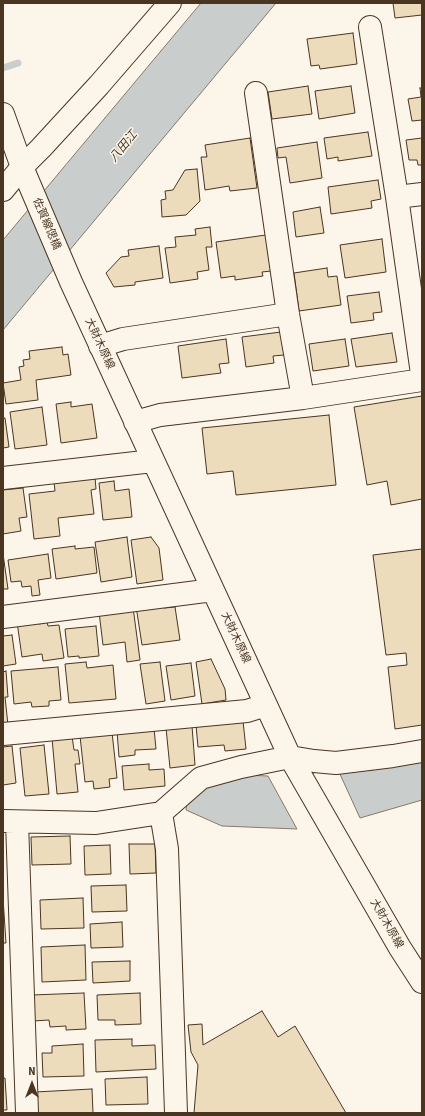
<!DOCTYPE html>
<html>
<head>
<meta charset="utf-8">
<style>
	body { margin:0 }
	#map { position:relative; width:425px; height:1116px; overflow:hidden; background:#fbf6e9; font-family:"Source Sans 3",sans-serif }
	canvas { display:block }
	.frame { position:absolute; inset:0; border:4px solid #4a3520; pointer-events:none }
	.north { position:absolute; left:12px; top:1064px; width:40px; height:40px; -webkit-text-stroke:3px #fbf6e9; paint-order:stroke; rotate:0deg; font-size:11px; font-weight:700; line-height:16px; text-align:center; color:#4a3520 }
	.north::after { content:''; display:block; margin:auto; width:14px; height:18px; background:#4a3520; clip-path:polygon(50% 0,100% 100%,50% 72%,0 100%) }
</style>
</head>
<body>
<div id="map">
<canvas width="425" height="1116"></canvas>
<div class="frame"></div>
<div class="north">N</div>
</div>
<script>
const g = document.querySelector('canvas').getContext('2d');
g.lineJoin = 'round';
function fillPath(path, color) {
  g.fillStyle = color;
  g.fill(path, 'evenodd');
}
function toPath(rows) {
  const path = new Path2D();
  for (const r of rows) {
    path.moveTo(r[0], r[1]);
    for (let i = 2; i < r.length; i += 2) path.lineTo(r[i], r[i + 1]);
  }
  return path;
}
function strokePath(path, color, width, dash) {
  g.strokeStyle = color;
  g.lineWidth = width;
  g.lineCap = dash ? 'butt' : 'round';
  g.setLineDash(dash || []);
  g.stroke(path);
}
function drawText(font, color, halo, rows, align = 'center') {
  g.font = font + ' "Source Sans 3","Noto Sans JP",sans-serif';
  g.lineWidth = 3;
  g.setLineDash([]);
  g.textBaseline = 'middle';
  g.strokeStyle = halo;
  g.fillStyle = color;
  for (const [text, x, y, turn = 0] of rows) {
    g.save();
    g.translate(x, y);
    g.rotate((+turn || 0) * Math.PI / 180);
    g.textAlign = isNaN(turn) ? turn : align;
    if (halo) g.strokeText(text, 0, 0);
    g.fillText(text, 0, 0);
    g.restore();
  }
}
const water = toPath([
	[201,3,276,3,3,330,3,240,201,3],
	[422,761,422,800,360,818,339,772,371,770,422,761],
	[243,775,268,776,297,829,222,826,186,810,187,802,211,785,243,775]
]);
const stream = toPath([
	[3,68,18,63]
]);
const building = toPath([
	[393,3,422,3,422,15,395,18,393,3],
	[353,33,357,64,320,69,319,65,311,66,307,39,353,33],
	[308,86,312,114,272,119,268,92,308,86],
	[351,86,355,113,319,119,315,91,351,86],
	[420,88,422,88,422,120,412,121,408,99,421,97,420,88],
	[368,132,372,156,338,161,338,157,327,159,324,138,368,132],
	[250,138,257,188,230,191,229,186,205,190,201,157,207,157,205,145,250,138],
	[422,138,422,165,418,165,417,160,409,160,406,140,422,138],
	[317,142,322,178,290,183,286,157,278,158,277,148,317,142],
	[197,169,200,201,186,215,162,217,161,200,166,199,165,191,173,190,185,170,197,169],
	[378,180,381,199,371,201,372,208,331,214,328,187,378,180],
	[320,207,324,233,296,237,293,212,320,207],
	[210,227,212,247,206,247,209,270,197,272,198,279,170,283,165,248,176,247,175,237,196,235,195,229,210,227],
	[266,235,271,271,262,272,263,276,235,280,235,276,221,278,216,242,266,235],
	[382,239,386,272,345,278,340,245,382,239],
	[159,246,163,278,135,282,135,285,114,287,106,273,121,257,129,256,128,250,159,246],
	[327,268,328,277,337,276,341,305,299,311,294,273,327,268],
	[379,292,382,312,373,313,374,320,351,323,347,296,379,292],
	[281,332,284,355,273,356,274,363,246,367,242,337,281,332],
	[392,333,397,362,356,367,351,339,392,333],
	[226,339,229,363,219,364,221,373,182,378,178,346,226,339],
	[345,339,349,366,313,371,309,344,345,339],
	[62,347,63,355,68,354,71,375,36,380,38,400,6,404,3,383,21,380,19,367,24,366,23,360,30,359,29,351,62,347],
	[422,396,422,499,391,505,387,481,367,485,354,407,422,396],
	[71,402,71,407,92,404,97,438,61,443,56,404,71,402],
	[42,407,47,445,15,449,10,412,42,407],
	[329,415,336,485,236,495,233,471,207,474,202,428,329,415],
	[3,418,5,418,9,447,3,448,3,418],
	[95,477,96,489,91,490,94,514,58,518,60,536,34,539,29,494,55,491,54,482,95,477],
	[114,481,115,491,129,489,132,517,103,520,99,483,114,481],
	[23,488,27,517,19,518,21,531,3,534,3,490,23,488],
	[127,537,132,577,101,582,95,542,127,537],
	[151,537,159,548,163,580,137,584,131,540,151,537],
	[75,546,75,549,94,547,97,573,56,579,52,549,75,546],
	[422,549,422,725,395,729,388,667,407,665,406,653,386,655,373,555,422,549],
	[3,554,8,589,3,589,3,554],
	[48,554,51,578,38,580,40,595,32,596,31,586,22,587,21,581,11,582,8,560,48,554],
	[163,602,164,608,175,607,180,640,142,645,136,606,163,602],
	[133,607,140,660,127,662,125,642,103,645,99,612,133,607],
	[38,620,39,624,47,622,48,626,59,625,64,658,43,661,42,654,22,657,17,622,38,620],
	[96,626,99,656,79,658,79,656,68,657,65,629,96,626],
	[12,635,16,664,3,666,3,636,12,635],
	[211,659,225,689,226,700,202,704,196,662,211,659],
	[86,662,87,668,113,665,116,699,69,703,65,664,86,662],
	[160,662,165,701,146,704,140,664,160,662],
	[191,663,195,696,171,700,166,666,191,663],
	[58,667,61,700,49,701,49,706,32,707,31,702,14,704,11,671,58,667],
	[6,671,8,697,5,697,8,725,3,725,3,672,6,671],
	[243,721,246,749,225,751,224,745,198,747,196,725,243,721],
	[192,726,195,765,170,768,166,728,192,726],
	[154,728,156,749,135,750,135,755,119,757,117,731,154,728],
	[112,732,117,778,109,779,110,787,94,789,93,781,85,782,80,736,112,732],
	[72,736,74,750,78,750,80,764,75,764,78,792,57,794,52,738,72,736],
	[44,745,49,794,25,796,20,748,44,745],
	[12,746,16,783,3,785,3,747,12,746],
	[149,764,149,770,164,769,165,786,124,790,122,766,149,764],
	[70,836,71,864,32,865,31,837,70,836],
	[129,844,155,844,156,873,130,874,129,844],
	[110,845,111,874,85,875,84,846,110,845],
	[126,885,127,911,92,912,91,886,126,885],
	[3,898,6,943,3,943,3,898],
	[83,898,84,928,41,929,40,900,83,898],
	[122,922,123,947,91,948,90,924,122,922],
	[85,945,86,980,42,982,41,947,85,945],
	[130,961,130,981,93,983,92,962,130,961],
	[84,993,86,1029,66,1030,66,1026,50,1027,49,1020,33,1021,32,995,84,993],
	[140,993,141,1024,115,1025,115,1020,98,1020,97,995,140,993],
	[262,1011,278,1037,295,1026,346,1113,194,1113,198,1065,191,1052,188,1025,202,1024,203,1045,262,1011],
	[132,1039,132,1046,155,1045,156,1069,96,1072,95,1040,132,1039],
	[83,1044,84,1076,43,1077,42,1053,52,1053,52,1046,83,1044],
	[147,1077,148,1104,106,1105,105,1079,147,1077],
	[3,1078,5,1078,7,1110,3,1110,3,1078],
	[92,1089,93,1113,36,1113,35,1092,92,1089]
]);
const minor = toPath([
	[370,27,397,197,422,374],
	[256,93,288,314,303,398],
	[3,114,22,167,71,282,290,757,400,948,422,982],
	[3,190,22,167,41,148,99,85,170,3],
	[397,197,422,194],
	[100,346,123,339,288,314],
	[135,422,160,415,303,398,422,380],
	[3,478,153,461],
	[3,617,213,590],
	[3,734,247,711,266,705],
	[161,813,167,849,176,1113],
	[3,821,96,823,161,813,201,778,241,767,290,757,314,761,336,763,393,756,422,751],
	[17,822,27,1113]
]);
const streetNames = [
	["佐賀線偲橋",46,224,67],
	["大財木原線",99,344,65],
	["大財木原線",235,638,65],
	["大財木原線",386,924,60]
];
const waterNames = [
	["八田江",124,147,-50]
];
fillPath(water, '#c9cecd');
strokePath(water, '#887966', 1);
strokePath(stream, '#c9cecd', 7);
fillPath(building, '#ecdcbc');
strokePath(building, '#4a3520', 1);
strokePath(minor, '#4a3520', 24);
strokePath(minor, '#fbf6e9', 22);
drawText('11px', '#4a3520', '#fbf6e9', streetNames);
drawText('italic 12px', '#4a3520', '#fbf6e9', waterNames);
</script>
</body>
</html>
